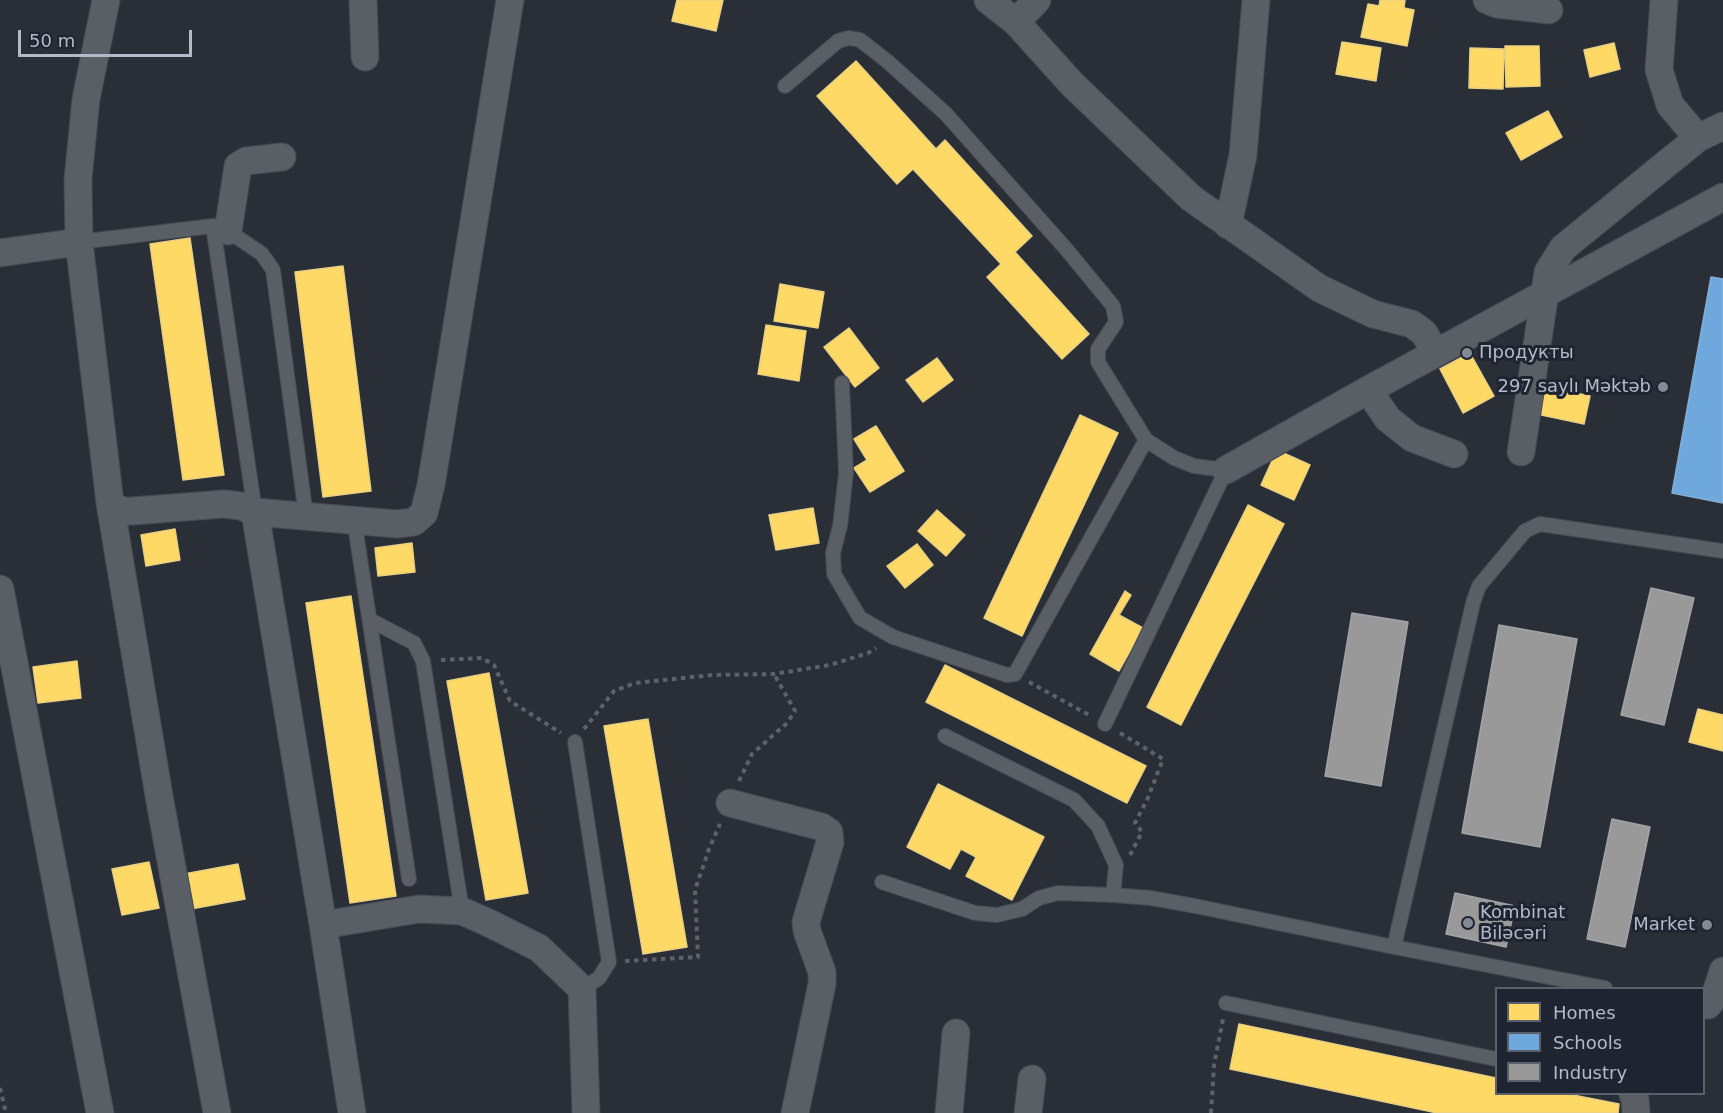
<!DOCTYPE html>
<html>
<head>
<meta charset="utf-8">
<style>
	body { margin:0 }
	#map { position:relative; width:1723px; height:1113px; overflow:hidden; background:#2a2f37; font-family:"DejaVu Sans",sans-serif }
	canvas { display:block }
	.legend { position:absolute; left:1495px; top:987px; width:210px; height:108px; box-sizing:border-box; background:#1e2531; border:2px solid #5a616d; margin:0; padding:8px 10px; list-style:none; font-size:18px; color:#b4bbc8 }
	.legend li { display:flex; align-items:center; gap:12px; height:30px }
	.legend b { width:30px; border:2px solid #5a616d }
	.scale { position:absolute; left:18px; top:30px; width:174px; height:27px; box-sizing:border-box; border:3px solid #b4bbc8; border-top:0; padding-left:8px; font-size:18px; line-height:21px; white-space:nowrap; color:#b4bbc8; -webkit-text-stroke:4px #1e2531; paint-order:stroke }
</style>
</head>
<body>
<div id="map">
<canvas width="1723" height="1113"></canvas>
<ul class="legend">
<li><b style="height:16px;background:#ffd966"></b>Homes</li>
<li><b style="height:16px;background:#6fa8dc"></b>Schools</li>
<li><b style="height:16px;background:#999"></b>Industry</li>
</ul>
<div class="scale">50 m</div>
</div>
<script>
const g = document.querySelector('canvas').getContext('2d');
g.lineJoin = 'round';
function fillPath(path, color) {
  g.fillStyle = color;
  g.fill(path, 'evenodd');
}
function toPath(rows) {
  const path = new Path2D();
  for (const r of rows) {
    path.moveTo(r[0], r[1]);
    for (let i = 2; i < r.length; i += 2) path.lineTo(r[i], r[i + 1]);
  }
  return path;
}
function strokePath(path, color, width, dash) {
  g.strokeStyle = color;
  g.lineWidth = width;
  g.lineCap = dash ? 'butt' : 'round';
  g.setLineDash(dash || []);
  g.stroke(path);
}
function drawText(font, color, halo, rows, align = 'center') {
  g.font = font + ' "DejaVu Sans",sans-serif';
  g.lineWidth = 6;
  g.setLineDash([]);
  g.textBaseline = 'middle';
  g.strokeStyle = halo;
  g.fillStyle = color;
  for (const [text, x, y, turn = 0] of rows) {
    g.save();
    g.translate(x, y);
    g.rotate((+turn || 0) * Math.PI / 180);
    g.textAlign = isNaN(turn) ? turn : align;
    if (halo) g.strokeText(text, 0, 0);
    g.fillText(text, 0, 0);
    g.restore();
  }
}
const homes = toPath([
	[677,0,723,0,716,31,672,21,677,0],
	[1380,0,1405,0,1404,8,1414,10,1407,46,1361,37,1368,4,1379,6,1380,0],
	[1342,42,1381,48,1376,81,1336,74,1342,42],
	[1614,43,1620,69,1590,77,1584,50,1614,43],
	[1505,46,1539,46,1540,86,1506,87,1505,46],
	[1470,48,1504,49,1503,89,1469,88,1470,48],
	[856,61,936,149,945,140,1032,236,1015,252,1089,334,1062,359,987,277,1001,264,913,169,897,184,817,96,856,61],
	[1548,111,1562,137,1521,160,1506,133,1548,111],
	[190,238,224,475,183,480,150,244,190,238],
	[343,266,371,491,323,497,295,272,343,266],
	[780,284,824,292,818,328,774,321,780,284],
	[766,325,806,331,799,381,758,374,766,325],
	[849,328,879,368,855,387,824,347,849,328],
	[1470,353,1494,396,1463,413,1440,369,1470,353],
	[937,358,953,380,923,402,906,380,937,358],
	[1538,385,1590,396,1584,424,1532,413,1538,385],
	[1080,415,1118,433,1022,636,984,618,1080,415],
	[876,426,904,471,870,492,854,468,867,460,854,439,876,426],
	[1277,450,1310,465,1294,500,1261,485,1277,450],
	[1248,505,1284,524,1181,725,1147,707,1248,505],
	[813,508,819,543,776,550,769,515,813,508],
	[937,510,965,535,946,556,918,531,937,510],
	[175,529,180,560,146,566,141,535,175,529],
	[412,543,415,572,378,576,375,548,412,543],
	[917,544,933,565,905,588,887,566,917,544],
	[1125,591,1131,595,1119,615,1143,628,1119,671,1090,654,1125,591],
	[351,596,396,896,350,903,306,603,351,596],
	[77,661,81,698,38,703,33,667,77,661],
	[945,665,1146,766,1127,803,926,702,945,665],
	[489,673,528,893,486,900,447,681,489,673],
	[1698,709,1723,715,1723,751,1689,742,1698,709],
	[648,719,687,947,643,954,604,726,648,719],
	[938,784,1044,837,1012,900,966,876,976,857,961,849,950,869,907,847,938,784],
	[149,862,159,908,122,915,112,869,149,862],
	[238,864,245,899,191,909,184,874,238,864],
	[1239,1024,1496,1078,1496,1094,1568,1094,1619,1104,1618,1113,1437,1113,1230,1069,1239,1024]
]);
const schools = toPath([
	[1711,277,1723,279,1723,503,1672,493,1711,277]
]);
const industry = toPath([
	[1651,588,1694,598,1664,725,1621,715,1651,588],
	[1352,613,1408,622,1381,786,1325,776,1352,613],
	[1499,625,1577,639,1540,847,1462,833,1499,625],
	[1612,819,1650,827,1625,947,1587,939,1612,819],
	[1455,893,1515,906,1506,947,1446,934,1455,893]
]);
const path = toPath([
	[441,660,482,658,494,665,510,701,561,733],
	[1029,682,1091,716],
	[584,729,614,691,635,683,712,675,774,674,830,665,868,653,876,648],
	[1120,733,1163,759,1147,800,1135,823,1142,832,1130,855],
	[739,781,752,754,787,723,795,711,774,674],
	[625,961,698,957,695,890,709,849,720,824],
	[0,1088,6,1113],
	[1211,1113,1214,1065,1223,1019]
]);
const service = toPath([
	[785,86,838,41,849,38,860,40,887,61,946,114,1067,250,1113,306,1116,322,1098,349,1098,362,1146,440,1174,458,1194,466,1226,470,1105,724],
	[213,226,255,512],
	[79,242,213,226,228,231,262,254,273,270,306,516],
	[842,383,846,473,840,526,833,553,834,574,860,618,893,637,1007,675,1015,674,1146,440],
	[354,519,409,879],
	[370,620,414,643,423,661,462,911],
	[945,736,1074,800,1098,826,1116,865,1113,895,1151,898,1195,906,1394,947,1605,988],
	[575,742,609,962,599,978,582,989],
	[882,882,975,913,997,915,1022,909,1039,898,1058,893,1113,895],
	[1394,947,1473,603,1479,586,1525,531,1540,524,1723,551],
	[1226,1003,1496,1059]
]);
const minor = toPath([
	[106,0,86,99,78,179,79,242,110,503,159,796,217,1113],
	[363,0,365,57],
	[988,0,1016,22,1072,84,1191,198,1319,288,1373,314,1412,324,1424,333,1436,353],
	[1487,0,1497,4,1549,10],
	[1664,0,1659,70,1670,105,1698,138],
	[1016,22,1037,0],
	[1228,225,1243,155,1256,0],
	[228,231,238,166,246,161,282,157],
	[0,253,79,242],
	[1368,390,1388,419,1412,438,1454,454],
	[1521,452,1548,272,1563,248,1698,138,1723,126],
	[1226,470,1368,390,1723,197],
	[110,503,121,511,132,511,224,504,241,506,255,512,397,524,414,522,424,513,431,485,510,0],
	[255,512,323,925,352,1113],
	[0,589,100,1113],
	[730,803,822,827,829,832,830,842,806,922,807,931,822,972,822,984,795,1113],
	[323,925,419,909,462,911,491,924,539,948,582,989,586,1113],
	[1704,1005,1708,1005,1715,996,1723,971],
	[1633,1094,1635,1099,1636,1113],
	[949,1113,956,1033],
	[1028,1113,1032,1079]
]);
const markers = [
	[1467,353,6,"#848a95"],
	[1663,387,6,"#848a95"],
	[1468,923,6,"#848a95"],
	[1707,925,6,"#848a95"]
];
const poiNames = [
	["Продукты",1479,353],
	["297 saylı Məktəb",1651,387,"right"],
	["Kombinat",1480,913],
	["Biləcəri",1480,934],
	["Market",1695,925,"right"]
];
fillPath(homes, '#ffd966');
strokePath(homes, '#e8d083', 1.5);
fillPath(schools, '#6fa8dc');
strokePath(schools, '#84aed6', 1.5);
fillPath(industry, '#999');
strokePath(industry, '#a1a3a7', 1.5);
strokePath(service, '#464a50', 16);
strokePath(minor, '#464a50', 29);
strokePath(path, '#5d6269', 4, [4.5, 4.5]);
strokePath(service, '#5a5e65', 14);
strokePath(minor, '#5a5e65', 27);
for (const [x, y, r, color] of markers) {
  const dot = new Path2D();
  dot.arc(x, y, r, 0, 2 * Math.PI);
  g.fillStyle = color;
  g.fill(dot);
  strokePath(dot, '#1e2531', 2);
}
drawText('18px', '#b4bbc8', '#1e2531', poiNames, 'left');
</script>
</body>
</html>
